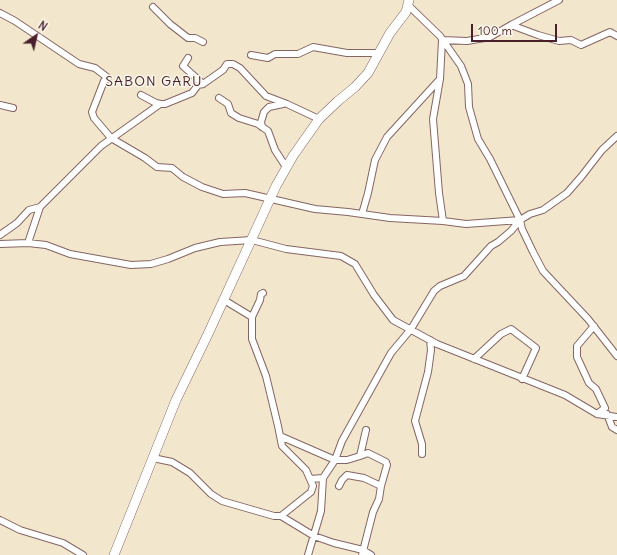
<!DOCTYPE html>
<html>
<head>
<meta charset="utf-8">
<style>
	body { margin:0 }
	#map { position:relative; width:617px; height:555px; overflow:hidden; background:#f2e6cc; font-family:Delius,sans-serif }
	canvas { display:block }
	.north { position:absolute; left:16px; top:16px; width:40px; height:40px; -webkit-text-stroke:3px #fbf7ec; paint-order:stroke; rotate:34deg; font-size:11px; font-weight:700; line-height:16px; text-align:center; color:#4a1f2b }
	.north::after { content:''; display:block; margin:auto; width:14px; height:18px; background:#4a1f2b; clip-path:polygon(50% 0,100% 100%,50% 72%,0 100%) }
	.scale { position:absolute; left:471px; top:24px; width:86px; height:18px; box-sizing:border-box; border:2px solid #4a1f2b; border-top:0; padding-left:5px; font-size:12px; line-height:14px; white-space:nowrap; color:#4a1f2b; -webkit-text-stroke:3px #fbf7ec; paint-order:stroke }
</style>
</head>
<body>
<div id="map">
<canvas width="617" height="555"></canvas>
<div class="north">N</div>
<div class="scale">100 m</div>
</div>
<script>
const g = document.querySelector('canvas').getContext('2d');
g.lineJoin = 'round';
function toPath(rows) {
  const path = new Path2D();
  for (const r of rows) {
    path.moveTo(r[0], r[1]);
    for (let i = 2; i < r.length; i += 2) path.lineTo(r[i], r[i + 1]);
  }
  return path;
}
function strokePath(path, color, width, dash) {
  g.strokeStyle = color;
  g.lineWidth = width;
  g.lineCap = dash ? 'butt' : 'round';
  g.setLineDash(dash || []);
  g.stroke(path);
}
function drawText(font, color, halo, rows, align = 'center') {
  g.font = font + ' Delius,sans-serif';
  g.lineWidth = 3;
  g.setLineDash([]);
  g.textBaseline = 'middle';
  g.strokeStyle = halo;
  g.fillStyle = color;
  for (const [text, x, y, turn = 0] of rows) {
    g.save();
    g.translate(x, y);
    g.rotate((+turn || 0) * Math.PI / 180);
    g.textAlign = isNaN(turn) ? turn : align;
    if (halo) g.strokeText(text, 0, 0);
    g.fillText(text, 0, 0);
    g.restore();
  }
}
const street = toPath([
	[408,5,440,36,461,66,468,84,469,107,478,139,490,159,520,220,522,229,533,252,543,271,588,319,617,356],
	[153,7,170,24,188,38,195,38,203,42],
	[0,13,15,21,79,64,95,68,108,78,104,81,92,112,94,118,111,138,145,158,157,167,172,168,183,177,202,187,223,194,245,193,315,209,348,212,390,218,443,221,466,224,520,220,511,231,498,242,491,246,464,276,440,286,434,291,411,329,391,353,342,441,335,460,280,436],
	[511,25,538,35,559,41,571,40,581,45,610,32,617,36],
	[442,40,467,41,490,37,511,25,559,0],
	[251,55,268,58,275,54,298,54,313,47,347,53,379,53],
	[188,58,183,66,203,84],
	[440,79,442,40],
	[141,95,156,103,161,104],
	[219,98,228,104,231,113,239,118,258,124,268,131,275,150,286,167],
	[0,105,13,108],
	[262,127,261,122,264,112,269,107,283,104],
	[362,214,368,193,375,160,387,137,440,79,433,119,439,193,443,221],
	[520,220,530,214,543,210,567,193,581,177,602,150,617,136],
	[0,235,17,223,29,210,40,207,101,146,160,104,165,104,192,93,198,85,203,84,223,70,227,64,233,64,240,68,266,96,287,104,319,119],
	[28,243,40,207],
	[0,244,28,243,46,245,70,254,131,265,151,264,168,259,195,248,220,242,252,240,286,249,341,256,355,264,374,295,393,320,437,344,565,395,597,414,617,417],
	[224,300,252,317,252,339,266,376,278,426,282,446,306,470,313,486,311,492,281,516],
	[252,317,260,300,261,294,263,293],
	[594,326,577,346,577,357,589,383,596,389,605,408,597,414],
	[474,359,501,334,511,329,536,348,522,379],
	[607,414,612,427,617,430],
	[422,454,422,444,415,421,428,372,431,350,430,340],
	[360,456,368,453,386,462,387,465,381,486],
	[153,458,172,462,190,473,211,494,222,501,274,516,281,516,314,536,334,543,363,550,371,555],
	[310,479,323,478,335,460,347,460,360,456,366,430],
	[339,486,342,480,347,475,364,478,381,486,379,499,373,512,362,555],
	[0,520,20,530,63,543,83,555],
	[308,555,321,511,323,478]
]);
const secondary = toPath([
	[114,555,176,400,208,334,276,186,293,156,319,119,338,101,355,87,368,73,390,33,406,12,409,0]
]);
const quarterNames = [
	["SABON GARU",154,82]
];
strokePath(street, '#856563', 8);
strokePath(secondary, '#856563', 10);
strokePath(street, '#fff', 6);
strokePath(secondary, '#fff', 9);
g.letterSpacing = '1px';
drawText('14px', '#4a1f2b', '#fbf7ec', quarterNames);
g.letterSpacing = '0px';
</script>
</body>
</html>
